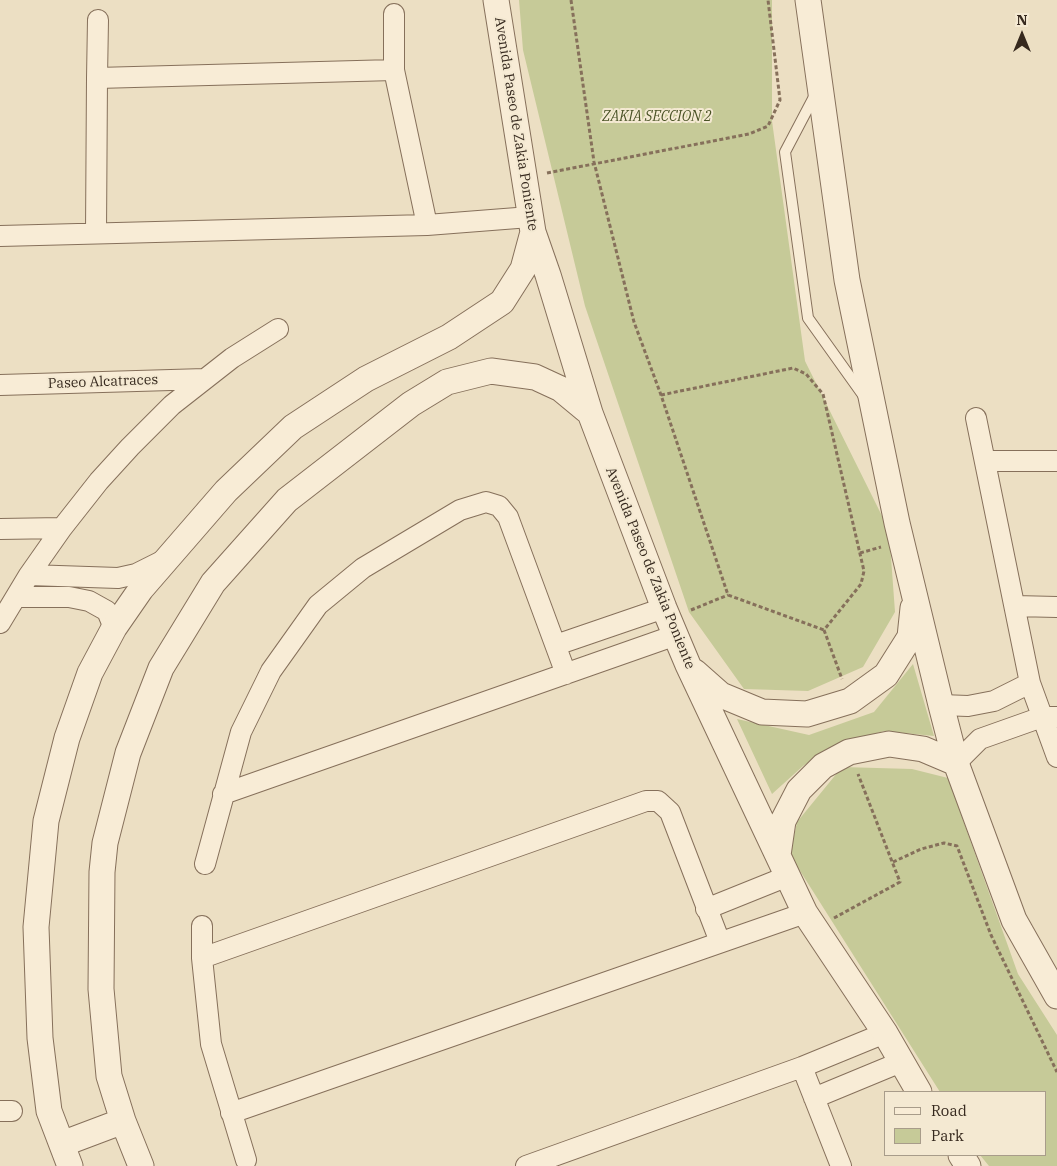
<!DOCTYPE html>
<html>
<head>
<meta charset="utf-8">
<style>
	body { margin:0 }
	#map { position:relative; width:1057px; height:1166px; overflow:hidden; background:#ecdfc3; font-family:"IBM Plex Serif",serif }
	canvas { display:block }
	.legend { position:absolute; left:884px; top:1091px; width:162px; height:65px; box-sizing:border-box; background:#f4e9d2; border:1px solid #a89c8a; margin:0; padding:6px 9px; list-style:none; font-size:15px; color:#36291e }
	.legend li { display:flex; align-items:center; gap:10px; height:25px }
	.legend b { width:25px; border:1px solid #a89c8a }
	.north { position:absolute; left:997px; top:10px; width:50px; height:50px; -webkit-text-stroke:4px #f4e9d2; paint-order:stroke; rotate:0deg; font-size:14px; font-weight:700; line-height:20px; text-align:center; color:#36291e }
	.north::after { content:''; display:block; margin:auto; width:18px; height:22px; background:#36291e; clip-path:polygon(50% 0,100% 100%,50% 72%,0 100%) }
</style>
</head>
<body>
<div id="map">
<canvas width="1057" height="1166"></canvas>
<ul class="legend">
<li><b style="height:6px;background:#f8ecd6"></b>Road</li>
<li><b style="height:14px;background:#c6ca98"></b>Park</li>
</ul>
<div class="north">N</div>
</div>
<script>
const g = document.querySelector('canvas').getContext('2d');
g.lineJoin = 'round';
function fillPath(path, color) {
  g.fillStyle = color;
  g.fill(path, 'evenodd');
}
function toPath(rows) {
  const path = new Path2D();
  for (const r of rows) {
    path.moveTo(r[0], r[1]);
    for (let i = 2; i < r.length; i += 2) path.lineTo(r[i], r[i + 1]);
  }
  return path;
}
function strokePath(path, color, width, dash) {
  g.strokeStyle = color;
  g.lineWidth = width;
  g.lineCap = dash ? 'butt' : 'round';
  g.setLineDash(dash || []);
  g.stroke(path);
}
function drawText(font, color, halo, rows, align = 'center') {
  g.font = font + ' "IBM Plex Serif",serif';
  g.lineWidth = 4;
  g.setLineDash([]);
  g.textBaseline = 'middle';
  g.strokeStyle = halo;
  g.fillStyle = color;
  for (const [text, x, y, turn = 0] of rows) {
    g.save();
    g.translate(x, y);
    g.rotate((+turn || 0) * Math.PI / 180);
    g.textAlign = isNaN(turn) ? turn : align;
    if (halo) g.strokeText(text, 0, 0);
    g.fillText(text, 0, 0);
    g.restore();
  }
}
const green = toPath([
	[519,0,772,0,772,121,805,361,889,530,895,612,863,667,808,691,744,689,689,612,585,306,523,50],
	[913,664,934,736,884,731,833,746,803,766,772,794,737,719,809,735,874,712],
	[842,767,912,769,948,778,1018,974,1057,1035,1057,1166,989,1166,980,1155,1046,1155,1046,1092,940,1092,790,855,797,822]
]);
const path = toPath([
	[571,0,594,162,634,322,661,395,728,595,824,630],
	[547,173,749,134,768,126,780,100,768,0],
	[661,395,793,368,806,374,823,394,864,571,861,584,824,630],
	[860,553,881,547],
	[691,610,728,595],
	[824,630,842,679],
	[893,862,921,849,944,843,957,846,991,935,1057,1072],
	[834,918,900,882,858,774]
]);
const service = toPath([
	[816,93,785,152,808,318,863,395]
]);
const minor = toPath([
	[394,14,394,70],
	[97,78,98,20],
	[96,232,97,78,394,70,427,225],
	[0,236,427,225,530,217],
	[0,385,205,379],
	[976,418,1030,683,1057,757],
	[985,461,1057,461],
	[0,529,62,528],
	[29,575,118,578,136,574,162,561],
	[17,597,69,597,89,601,107,611,114,628],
	[1015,606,1057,607],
	[0,623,29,575,62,528,99,481,130,447,172,405,232,358,278,329],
	[556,645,664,608],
	[941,705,968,706,994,701,1030,683],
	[956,763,980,739,1042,717,1057,717],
	[223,794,676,635],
	[205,864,241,732,271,671,318,605,363,568,460,510,486,502,499,506,508,517,566,674],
	[706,909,788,876],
	[202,926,202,958,211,1044,246,1160],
	[202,958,646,801,658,801,670,812,720,942],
	[802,1067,841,1166],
	[814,1098,901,1062],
	[0,1111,12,1111],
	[231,1113,805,913],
	[526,1166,802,1067,885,1033]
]);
const tertiary = toPath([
	[496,0,533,232,548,275,590,413,664,608,688,665,805,913,885,1033,919,1092],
	[808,0,847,280,897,523,941,705,956,763,1014,920,1057,996],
	[695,672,721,695,762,712,807,714,850,701,886,675,910,637,913,608],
	[778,855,783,821,799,790,823,766,849,752,889,744,923,749,956,763],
	[62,1144,123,1121],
	[961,1155,968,1166],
	[70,1166,49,1111,40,1038,36,927,46,821,67,738,90,673,114,628,141,589,226,491,293,427,366,379,449,337,502,302,523,269,533,232],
	[141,1166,123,1121,109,1076,101,989,102,872,105,843,128,753,161,668,213,583,287,500,411,404,447,382,491,371,535,377,561,389,590,413]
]);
const parkNames = [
	["ZAKIA SECCION 2",657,117]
];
const streetNames = [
	["Avenida Paseo de Zakia Poniente",516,124,81],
	["Paseo Alcatraces",103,382,-2],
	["Avenida Paseo de Zakia Poniente",650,568,68]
];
fillPath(green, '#c6ca98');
strokePath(service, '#86705b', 12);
strokePath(minor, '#86705b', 22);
strokePath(tertiary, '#86705b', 27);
strokePath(path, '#86705b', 3, [4, 2.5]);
strokePath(service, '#f8ecd6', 10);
strokePath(minor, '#f8ecd6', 20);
strokePath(tertiary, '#f8ecd6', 25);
drawText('italic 14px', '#495225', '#f4e9d2', parkNames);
drawText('14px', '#36291e', '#f4e9d2', streetNames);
</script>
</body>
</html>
